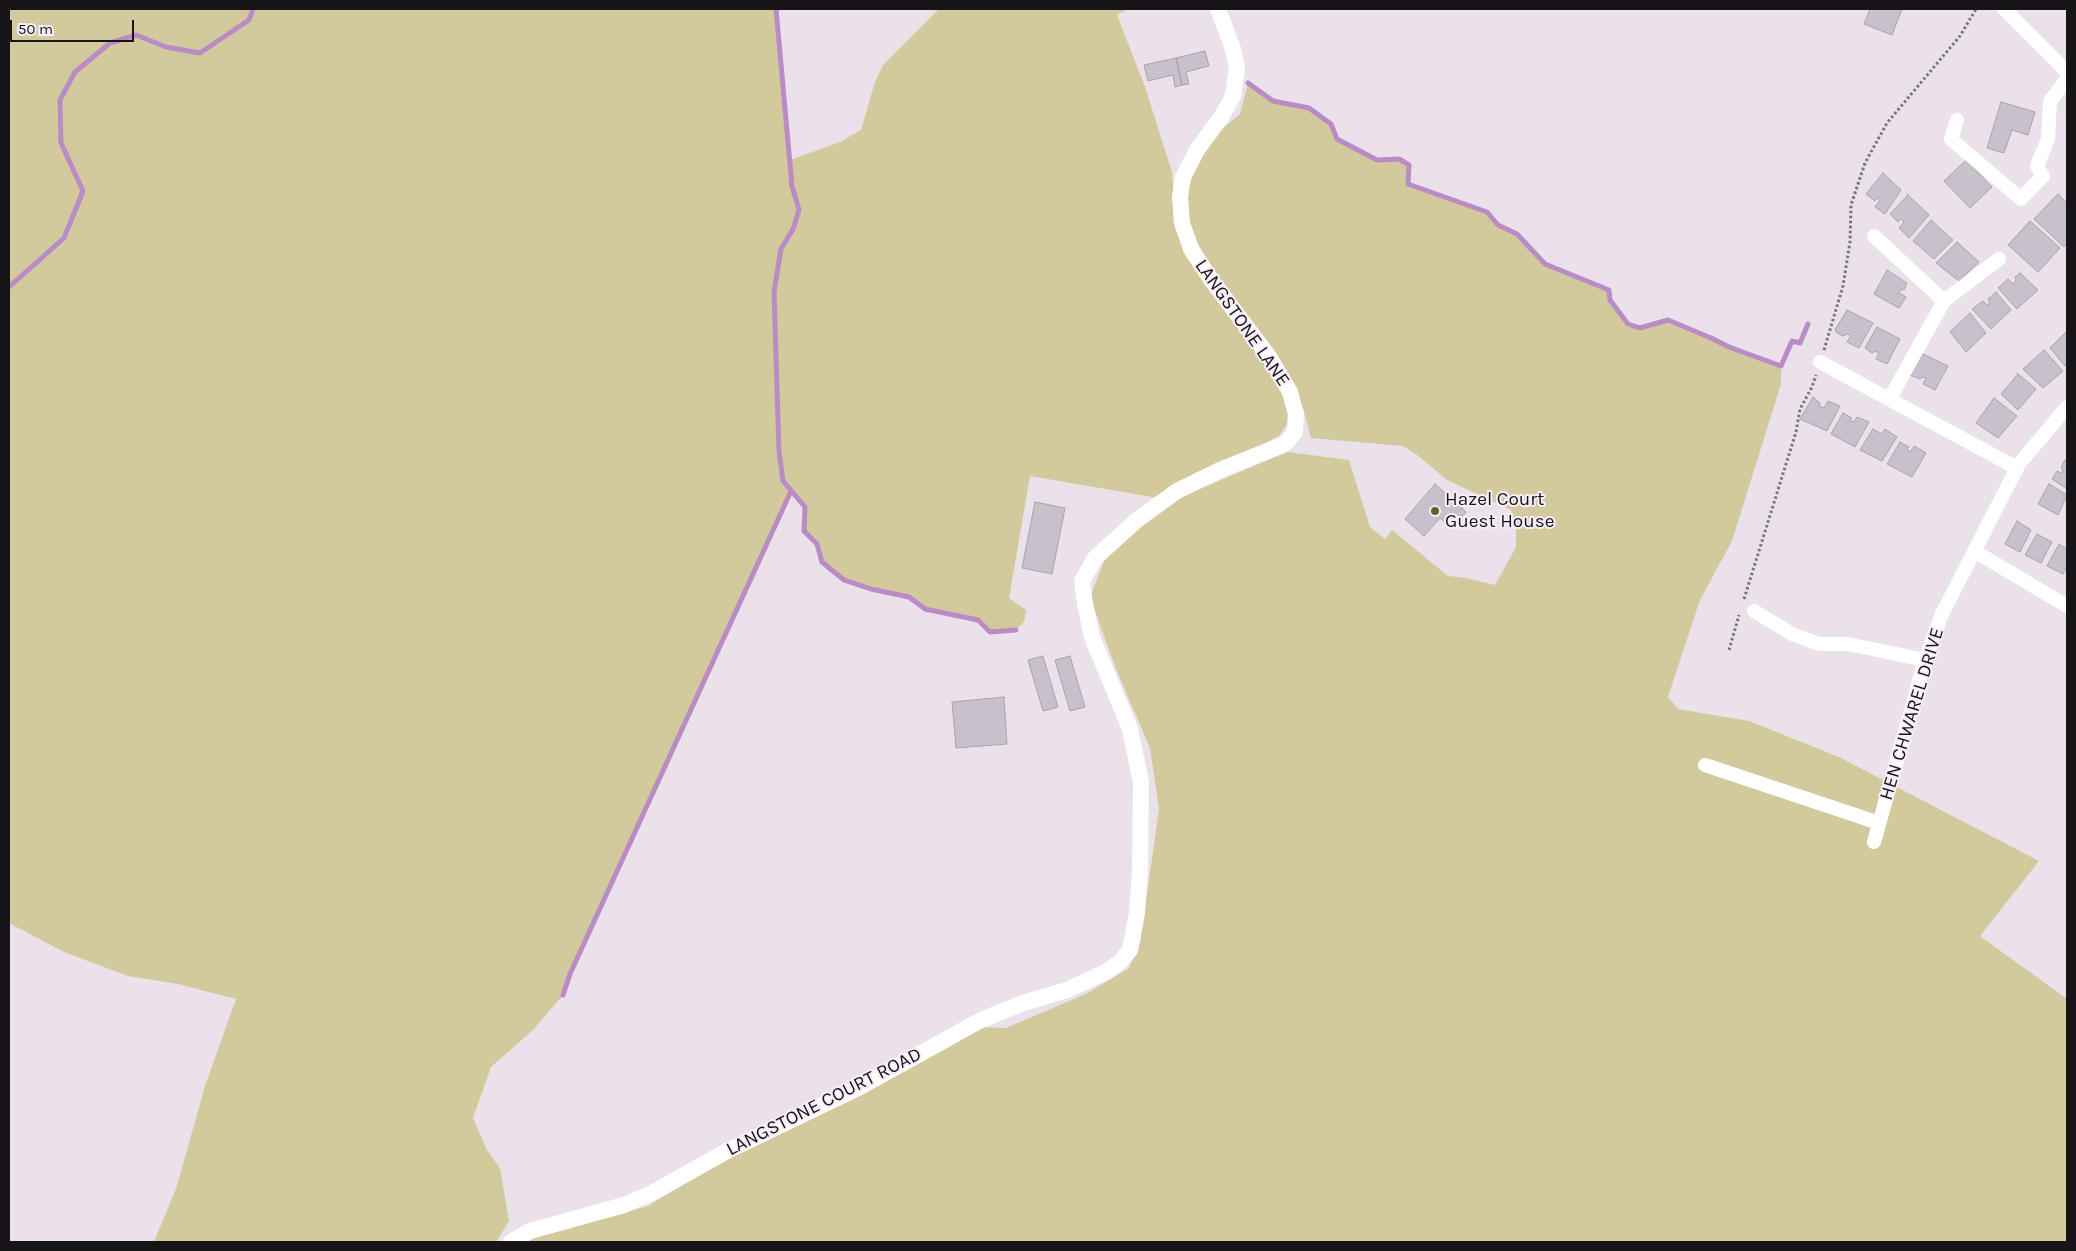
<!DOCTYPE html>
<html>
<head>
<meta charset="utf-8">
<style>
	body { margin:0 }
	#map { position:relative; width:2076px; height:1251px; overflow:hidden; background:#eae1eb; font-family:Karla,sans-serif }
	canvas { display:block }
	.frame { position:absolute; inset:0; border:10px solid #171418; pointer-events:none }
	.scale { position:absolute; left:10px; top:20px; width:124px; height:22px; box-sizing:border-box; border:2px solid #171418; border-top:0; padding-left:6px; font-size:15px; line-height:18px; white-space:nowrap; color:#171418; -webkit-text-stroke:4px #f7eef9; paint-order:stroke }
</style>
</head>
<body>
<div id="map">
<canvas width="2076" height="1251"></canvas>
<div class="frame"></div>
<div class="scale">50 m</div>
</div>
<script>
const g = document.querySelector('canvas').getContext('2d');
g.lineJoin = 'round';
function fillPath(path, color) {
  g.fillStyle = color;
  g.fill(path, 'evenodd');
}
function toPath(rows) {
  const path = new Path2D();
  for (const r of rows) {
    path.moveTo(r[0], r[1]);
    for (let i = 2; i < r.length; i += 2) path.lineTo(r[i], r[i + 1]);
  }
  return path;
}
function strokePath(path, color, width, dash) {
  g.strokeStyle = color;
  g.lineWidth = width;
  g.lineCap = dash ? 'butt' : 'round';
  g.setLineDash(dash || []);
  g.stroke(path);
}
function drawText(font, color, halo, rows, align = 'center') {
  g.font = font + ' Karla,sans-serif';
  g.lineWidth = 4;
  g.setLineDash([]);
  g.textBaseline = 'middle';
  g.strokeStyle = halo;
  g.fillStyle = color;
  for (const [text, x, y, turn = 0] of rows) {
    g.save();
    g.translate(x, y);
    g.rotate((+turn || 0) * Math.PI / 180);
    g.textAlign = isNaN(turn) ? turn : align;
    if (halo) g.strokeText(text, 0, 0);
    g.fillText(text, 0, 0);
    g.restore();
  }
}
const green = toPath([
	[9,9,776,9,790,160,840,142,861,130,875,82,883,65,939,9,1128,9,1117,15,1145,87,1172,172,1175,211,1274,378,1284,397,1288,412,1287,424,1280,435,1261,446,1158,498,1030,476,1009,598,1026,610,1024,622,1016,630,990,632,978,620,925,609,909,597,871,589,844,580,822,562,817,544,804,531,805,507,791,491,570,974,563,995,533,1030,491,1067,473,1118,487,1150,500,1168,509,1221,496,1242,154,1242,177,1186,205,1086,236,999,178,984,128,976,64,952,9,923],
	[1248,83,1273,101,1309,108,1331,124,1338,139,1377,160,1399,159,1409,165,1408,184,1487,212,1498,225,1517,234,1545,264,1609,290,1610,300,1628,324,1640,328,1668,320,1711,338,1729,347,1781,366,1781,384,1732,541,1700,600,1668,697,1678,709,1749,721,1839,757,2039,861,1980,936,2067,999,2067,1242,520,1242,648,1206,741,1149,980,1027,1006,1028,1088,993,1129,968,1140,943,1159,809,1150,748,1116,669,1090,597,1104,561,1121,542,1181,497,1287,452,1349,460,1370,527,1385,539,1392,530,1448,576,1466,578,1495,585,1516,547,1516,527,1511,510,1447,480,1417,455,1403,446,1311,438,1303,408,1205,259,1189,223,1186,197,1197,162,1216,134,1240,114]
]);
const stream = toPath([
	[776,9,792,186,799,210,793,229,781,249,774,292,779,451,783,481,805,507,804,531,817,544,822,562,844,580,871,589,909,597,925,609,978,620,990,632,1016,630],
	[1248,83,1273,101,1309,108,1331,124,1337,139,1377,160,1399,159,1409,165,1408,184,1487,212,1498,225,1517,234,1545,264,1609,290,1610,300,1628,324,1640,328,1668,320,1711,338,1729,347,1781,366,1792,341,1800,343,1808,324],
	[9,287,64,238,83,191,61,143,60,100,75,72,110,43,136,35,166,47,200,53,249,20,253,9],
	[563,995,570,974,791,491]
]);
const building = toPath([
	[1870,9,1902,9,1892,35,1864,24,1870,9],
	[1205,51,1209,66,1186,72,1189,84,1182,85,1176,58,1205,51],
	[1176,58,1182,85,1175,87,1173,75,1148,81,1144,65,1176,58],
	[2001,102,2035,112,2028,135,2012,130,2004,153,1987,148,2001,102],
	[1966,160,1992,187,1970,208,1944,181,1966,160],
	[1883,173,1901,190,1885,214,1875,207,1880,200,1878,197,1875,201,1866,194,1883,173],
	[1907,194,1929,215,1909,238,1899,228,1904,222,1901,219,1898,222,1890,214,1908,195,1907,194],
	[2058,194,2067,203,2067,244,2064,247,2034,219,2058,194],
	[1931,220,1953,240,1934,259,1913,241,1931,220],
	[2030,221,2060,248,2038,272,2008,245,2030,221],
	[1957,242,1979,262,1959,281,1936,263,1957,242],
	[1887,270,1907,283,1904,290,1901,289,1899,293,1906,297,1899,308,1874,294,1887,270],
	[2020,273,2038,290,2017,309,1998,288,2008,279,2013,284,2016,280,2015,277,2020,273],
	[1996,292,2011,310,1991,329,1972,309,1983,301,1987,305,1990,303,1988,299,1996,292],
	[1847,310,1873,323,1859,348,1847,342,1851,335,1847,334,1843,336,1837,333,1835,330,1847,310],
	[1970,313,1986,333,1966,352,1950,332,1970,313],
	[1877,327,1900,339,1887,364,1876,359,1879,353,1875,351,1872,353,1865,348,1877,327],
	[2067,331,2067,363,2065,366,2050,348,2067,331],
	[2044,350,2063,371,2043,388,2023,369,2044,350],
	[1923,354,1948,366,1935,390,1923,384,1926,378,1923,377,1920,379,1910,375,1923,354],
	[2017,373,2036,389,2018,410,2001,394,2018,374,2017,373],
	[1813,397,1820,403,1819,406,1824,408,1828,401,1840,406,1827,431,1800,419,1813,397],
	[1994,398,2017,416,1998,438,1976,423,1994,398],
	[1843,413,1852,418,1850,420,1854,422,1857,417,1869,422,1855,447,1831,434,1843,413],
	[1873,429,1882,434,1885,429,1897,437,1882,461,1860,450,1873,429],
	[1900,442,1909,447,1907,450,1910,452,1914,446,1926,453,1912,477,1887,464,1900,442],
	[2065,460,2067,462,2067,489,2052,479,2057,471,2061,473,2063,470,2061,467,2065,460],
	[1435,484,1466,512,1452,528,1440,518,1424,536,1405,519,1435,484],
	[2049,484,2067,495,2058,515,2038,504,2049,484],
	[1035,502,1065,508,1052,574,1022,568,1035,502],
	[2017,521,2031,530,2020,552,2005,544,2017,521],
	[2037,534,2052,542,2041,563,2025,555,2037,534],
	[2059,544,2067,549,2067,567,2063,574,2047,566,2059,544],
	[1043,656,1058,707,1043,711,1028,660,1043,656],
	[1070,656,1085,707,1070,711,1055,660,1070,656],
	[1004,697,1007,744,956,748,952,702,1004,697]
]);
const path = toPath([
	[1824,350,1843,286,1850,242,1851,205,1865,163,1887,123,1960,36,1976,9],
	[1744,599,1796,432,1800,409,1812,387,1816,375],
	[1729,650,1739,615]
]);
const minor = toPath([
	[2004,9,2067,72],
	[1957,120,1951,139,2021,199,2043,176,2037,166,2048,139,2050,101,2067,79],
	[1874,236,1944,301,1890,398],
	[1944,301,1999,259],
	[1820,362,2017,468],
	[1974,551,2067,606],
	[1754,611,1792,634,1819,644,1848,644,1925,660],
	[1705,765,1879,823],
	[1874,842,1925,660,1942,614,2019,464,2067,407]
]);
const tertiary = toPath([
	[511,1242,530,1231,624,1205,652,1193,727,1151,860,1087,981,1020,1023,1003,1067,990,1106,972,1120,962,1130,950,1137,913,1140,870,1141,782,1130,729,1092,637,1085,604,1082,581,1095,558,1137,520,1177,491,1220,470,1285,444,1295,432,1296,414,1290,392,1270,358,1212,281,1191,249,1182,223,1180,197,1183,177,1197,150,1222,116,1233,96,1237,68,1233,49,1218,9]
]);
const markers = [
	[1435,511,5,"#675e2a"]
];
const streetNames = [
	["LANGSTONE LANE",1242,323,55],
	["HEN CHWAREL DRIVE",1912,714,-73],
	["LANGSTONE COURT ROAD",824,1102,-27]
];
const poiNames = [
	["Hazel Court",1445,500],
	["Guest House",1445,522]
];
fillPath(green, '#d2ca9c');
strokePath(stream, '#bb8bc6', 5);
fillPath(building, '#c8c0ca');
strokePath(building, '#aaa2ac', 1);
strokePath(path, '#79737a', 3, [2.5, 2.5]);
strokePath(minor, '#fff', 14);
strokePath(tertiary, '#fff', 16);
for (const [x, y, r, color] of markers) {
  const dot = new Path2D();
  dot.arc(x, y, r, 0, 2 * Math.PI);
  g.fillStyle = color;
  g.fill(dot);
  strokePath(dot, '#f7eef9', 2);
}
drawText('19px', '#171418', '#f7eef9', streetNames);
drawText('19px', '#171418', '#f7eef9', poiNames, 'left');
</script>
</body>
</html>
